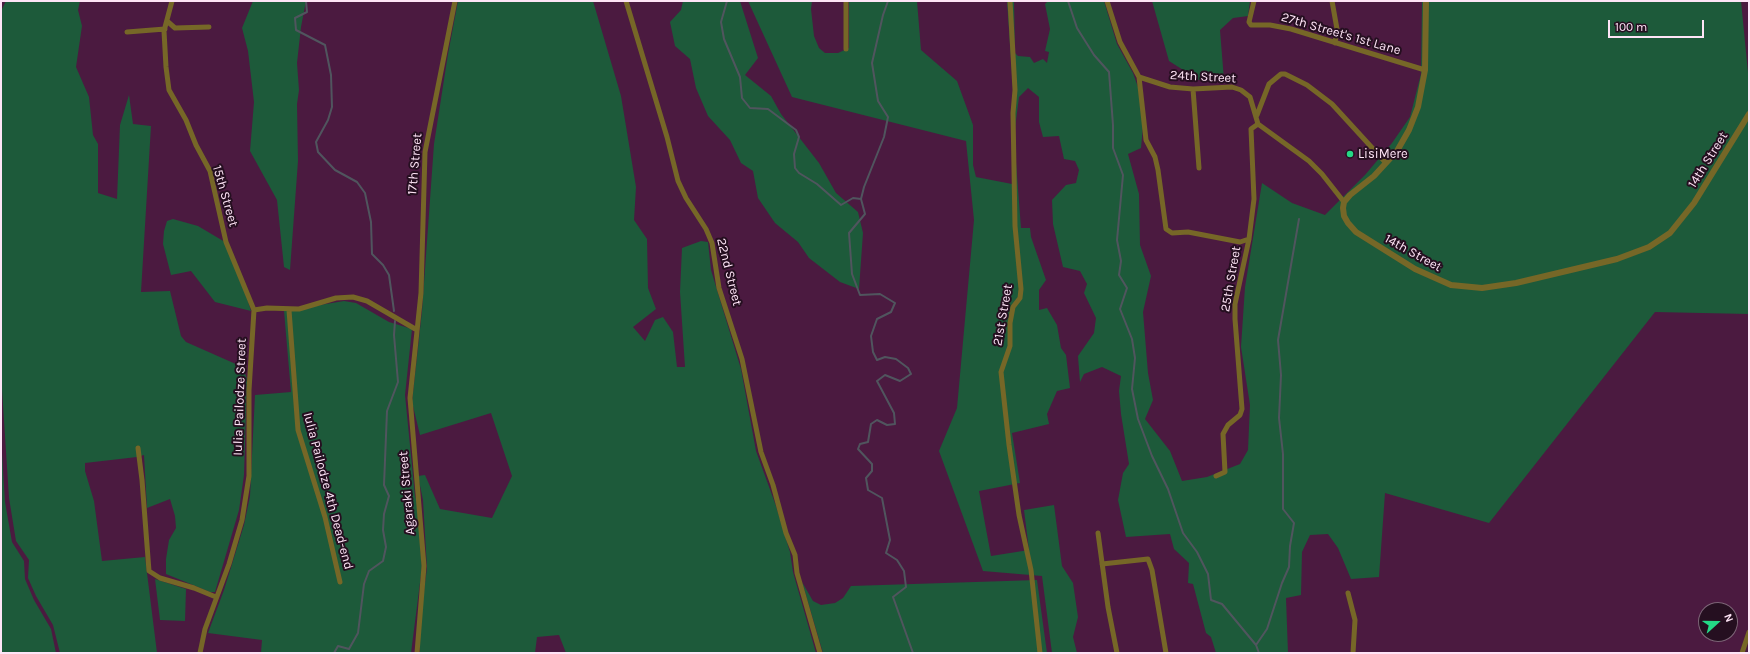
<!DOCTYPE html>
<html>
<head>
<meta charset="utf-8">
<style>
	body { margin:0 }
	#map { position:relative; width:1750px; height:654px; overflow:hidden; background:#4b1a40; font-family:Karla,sans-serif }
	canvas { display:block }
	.frame { position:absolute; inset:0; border:2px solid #fee4f6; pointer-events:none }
	.north { position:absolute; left:1698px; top:602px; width:40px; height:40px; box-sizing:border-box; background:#250f20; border:1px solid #7c6476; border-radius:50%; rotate:69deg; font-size:11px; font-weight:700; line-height:16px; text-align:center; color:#fee4f6 }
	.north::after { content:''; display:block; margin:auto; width:14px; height:18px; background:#24d886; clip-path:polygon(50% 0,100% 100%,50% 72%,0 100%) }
	.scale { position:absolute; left:1608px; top:20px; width:96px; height:18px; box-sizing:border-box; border:2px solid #fee4f6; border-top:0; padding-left:5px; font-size:12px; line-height:14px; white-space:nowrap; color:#fee4f6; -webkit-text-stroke:3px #250f20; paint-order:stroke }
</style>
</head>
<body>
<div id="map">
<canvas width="1750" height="654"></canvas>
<div class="frame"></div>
<div class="north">N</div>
<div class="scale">100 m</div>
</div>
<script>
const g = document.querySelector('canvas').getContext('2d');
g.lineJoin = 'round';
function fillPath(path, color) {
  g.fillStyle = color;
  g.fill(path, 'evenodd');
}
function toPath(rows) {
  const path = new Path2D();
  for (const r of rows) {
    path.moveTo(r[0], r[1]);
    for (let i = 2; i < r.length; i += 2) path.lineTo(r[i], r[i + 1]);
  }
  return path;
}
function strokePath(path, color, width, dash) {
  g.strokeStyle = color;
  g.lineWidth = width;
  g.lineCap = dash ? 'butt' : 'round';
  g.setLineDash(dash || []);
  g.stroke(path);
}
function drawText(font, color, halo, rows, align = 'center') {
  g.font = font + ' Karla,sans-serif';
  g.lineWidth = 4;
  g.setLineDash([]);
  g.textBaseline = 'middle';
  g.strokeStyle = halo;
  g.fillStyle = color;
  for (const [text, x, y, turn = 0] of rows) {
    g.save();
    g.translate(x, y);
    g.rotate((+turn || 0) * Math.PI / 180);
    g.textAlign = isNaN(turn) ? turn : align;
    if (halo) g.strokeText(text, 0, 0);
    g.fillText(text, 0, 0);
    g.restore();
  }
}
const green = toPath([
	[6,1,80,1,78,10,82,26,76,67,89,97,93,135,98,144,98,193,117,199,120,125,129,95,133,124,151,126,141,292,170,291,181,336,186,342,238,365,244,371,247,379,244,475,239,510,215,592,210,592,166,574,166,559,169,540,176,528,175,516,170,499,147,508,144,455,137,457,85,463,85,471,94,501,102,561,145,557,157,653,60,653,53,625,36,596,28,578,29,560,16,541,9,498,1,374,1,11],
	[253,1,306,1,301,27,297,63,299,90,297,104,298,161,290,270,284,267,277,200,250,151,254,102,248,51,242,28],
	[458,1,593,1,621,96,636,187,634,220,647,239,648,288,656,309,633,327,645,341,655,320,663,317,673,332,677,367,685,367,680,292,682,248,701,241,708,242,711,270,741,369,756,451,776,506,790,552,793,572,816,653,566,653,559,635,537,637,535,653,420,653,420,623,427,568,423,500,418,476,425,475,440,509,492,518,512,476,491,413,420,435,412,402,422,311,434,144,448,54],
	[683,1,740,1,758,58,745,75,771,96,781,114,819,163,836,193,858,212,863,233,859,289,840,282,809,258,798,242,775,223,758,198,753,171,741,163,730,140,708,116,696,88,690,59,675,46,670,22,681,10],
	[748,1,812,1,811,9,814,36,819,48,825,53,838,53,849,48,849,1,917,1,921,50,957,81,973,125,973,165,976,177,1012,184,1013,88,1007,1,1014,1,1015,53,1018,56,1030,57,1034,63,1043,59,1047,63,1049,52,1045,51,1050,29,1045,4,1048,1,1104,1,1117,44,1133,73,1139,90,1144,115,1141,148,1128,154,1139,194,1140,245,1151,276,1143,312,1148,373,1153,400,1145,419,1170,451,1182,481,1207,477,1240,464,1248,450,1250,405,1241,347,1245,287,1262,183,1292,203,1325,215,1365,175,1392,143,1410,117,1421,74,1422,1,1741,1,1749,83,1749,314,1655,312,1489,523,1385,493,1379,577,1351,579,1338,548,1328,534,1310,535,1302,552,1301,595,1286,598,1288,653,1216,653,1211,637,1206,633,1193,584,1188,583,1189,563,1174,549,1170,534,1126,537,1118,500,1123,473,1129,464,1121,414,1119,391,1121,376,1102,367,1084,374,1080,382,1078,356,1094,333,1096,318,1084,293,1087,284,1080,271,1063,267,1053,224,1052,200,1066,185,1076,183,1079,170,1075,161,1064,159,1059,136,1043,137,1039,122,1039,97,1028,88,1019,97,1014,136,1021,228,1030,228,1031,237,1046,280,1039,290,1039,310,1047,308,1057,325,1061,348,1066,355,1070,388,1057,391,1047,414,1049,424,1012,433,1020,483,979,491,991,556,1029,550,1024,510,1054,505,1062,566,1073,583,1078,617,1073,637,1077,653,1052,653,1042,576,983,571,939,451,957,408,974,220,966,141,792,97],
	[1152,1,1250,1,1248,16,1233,18,1220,30,1224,80,1199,80,1169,61],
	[173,219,198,226,225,242,244,288,251,311,215,302,191,271,171,275,163,244,164,231,167,221],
	[344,301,356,303,389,322,412,329,405,395,415,496,417,502,422,567,411,653,261,653,262,640,208,633,224,590,244,525,250,496,255,395,291,392,284,311],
	[1,436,5,502,12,542,24,561,25,579,34,600,51,629,56,653,1,653],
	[155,579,186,589,185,621,160,620],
	[1037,580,1047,653,823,653,802,582,813,601,821,605,835,603,843,598,851,586]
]);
const stream = toPath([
	[306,1,307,12,295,18,296,30,325,45,331,75,332,107,328,120,316,142,318,152,335,170,357,182,365,193,371,222,372,254,383,265,389,275,394,311],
	[727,1,721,22,724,39,740,77,742,98,750,108,768,109,796,130,799,137,794,154,795,168,799,173,817,184,841,205,853,198,861,199,865,214,849,233,852,274,860,295,880,294,895,303,891,312,877,319,871,336,873,352,877,360,885,357,896,359,908,368,911,374,900,381,885,375,877,381,894,413,895,424,887,425,877,420,871,424,868,442,860,444,858,449,872,464,872,471,866,478,868,490,882,498,890,540,886,553,897,560,904,571,906,587,893,597,913,653],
	[1068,1,1077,28,1094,55,1109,72,1113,125,1113,148,1123,175,1117,240,1121,261,1119,275,1127,288,1120,309,1132,339,1135,358,1132,389,1138,419,1152,456,1168,489,1183,533,1197,552,1208,574,1211,600,1222,604,1256,645,1259,653],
	[861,199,864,187,884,137,888,117,878,101,872,63,883,15,888,1],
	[1256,645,1267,629,1282,583,1289,567,1290,546,1294,523,1283,509,1283,454,1279,418,1281,375,1278,340,1299,219],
	[334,653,338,646,349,649,358,633,364,584,369,571,383,561,386,547,383,530,384,514,389,496,384,485,387,411,398,382,394,335,395,321]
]);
const minor = toPath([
	[172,1,164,31,166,67,169,90,186,120,196,145,210,171,226,242,254,310,249,390,249,476,242,520,229,564,205,629,200,653],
	[626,1,667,137,678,181,686,198,706,229,712,243,719,288,742,359,761,452,773,485,786,533,795,555,797,573,820,653],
	[846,1,846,49],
	[1010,1,1015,90,1013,113,1015,226,1021,289,1020,298,1013,307,1010,323,1010,346,1001,372,1009,445,1019,515,1031,570,1040,653],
	[1107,1,1120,42,1139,77,1170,87,1193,89,1232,87,1241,90,1250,97,1258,124,1309,161,1322,174,1344,202],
	[1254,1,1249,22,1251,25,1270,25,1291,29,1425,70],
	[1332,1,1337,29,1335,43],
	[167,21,175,28,209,27],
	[127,32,165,29],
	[1139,77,1146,140,1155,157,1158,170,1166,229,1172,233,1188,232,1240,242,1249,239],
	[1193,89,1199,168],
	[1257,115,1269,84,1281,74,1285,74,1307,85,1332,104,1386,163],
	[254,310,267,308,299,309,336,298,353,297,367,301,417,330],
	[289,310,298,430,325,517,340,582],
	[138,448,142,480,149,571,160,578,194,588,216,597],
	[1216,476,1225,472,1223,434,1228,425,1240,415,1242,409,1235,319,1235,304,1249,239,1254,199,1251,129,1258,124],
	[1098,533,1108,607,1117,653],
	[1102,564,1148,559,1152,570,1166,653],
	[1348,593,1355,620,1353,653],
	[417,653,424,566,410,398,421,293,425,152,455,1],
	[1742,653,1749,632]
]);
const tertiary = toPath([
	[1426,1,1425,70,1418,107,1409,130,1397,151,1374,176,1350,195,1344,202,1343,208,1344,216,1348,223,1356,232,1415,269,1451,285,1482,288,1516,283,1617,259,1649,247,1670,233,1694,203,1749,114]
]);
const markers = [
	[1350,154,4,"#24d886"]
];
const streetNames = [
	["27th Street's 1st Lane",1341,34,16],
	["24th Street",1203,77,3],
	["14th Street",1708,160,-58],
	["17th Street",415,164,-85],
	["15th Street",225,196,74],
	["14th Street",1413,253,29],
	["22nd Street",729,272,76],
	["25th Street",1231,279,-80],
	["21st Street",1003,315,-80],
	["Iulia Pailodze Street",240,397,-88],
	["Iulia Pailodze 4th Dead-end",328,491,75],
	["Agaraki Street",407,493,-95]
];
const poiNames = [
	["LisiMere",1358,154]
];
fillPath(green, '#1d5a3a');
strokePath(stream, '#50555e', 2);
strokePath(minor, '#766727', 5);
strokePath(tertiary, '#766727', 6);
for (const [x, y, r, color] of markers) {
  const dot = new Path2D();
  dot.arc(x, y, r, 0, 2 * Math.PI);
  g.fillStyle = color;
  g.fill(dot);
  strokePath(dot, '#250f20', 1.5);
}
drawText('13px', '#fee4f6', '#250f20', streetNames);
drawText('13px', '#fee4f6', '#250f20', poiNames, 'left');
</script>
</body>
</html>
